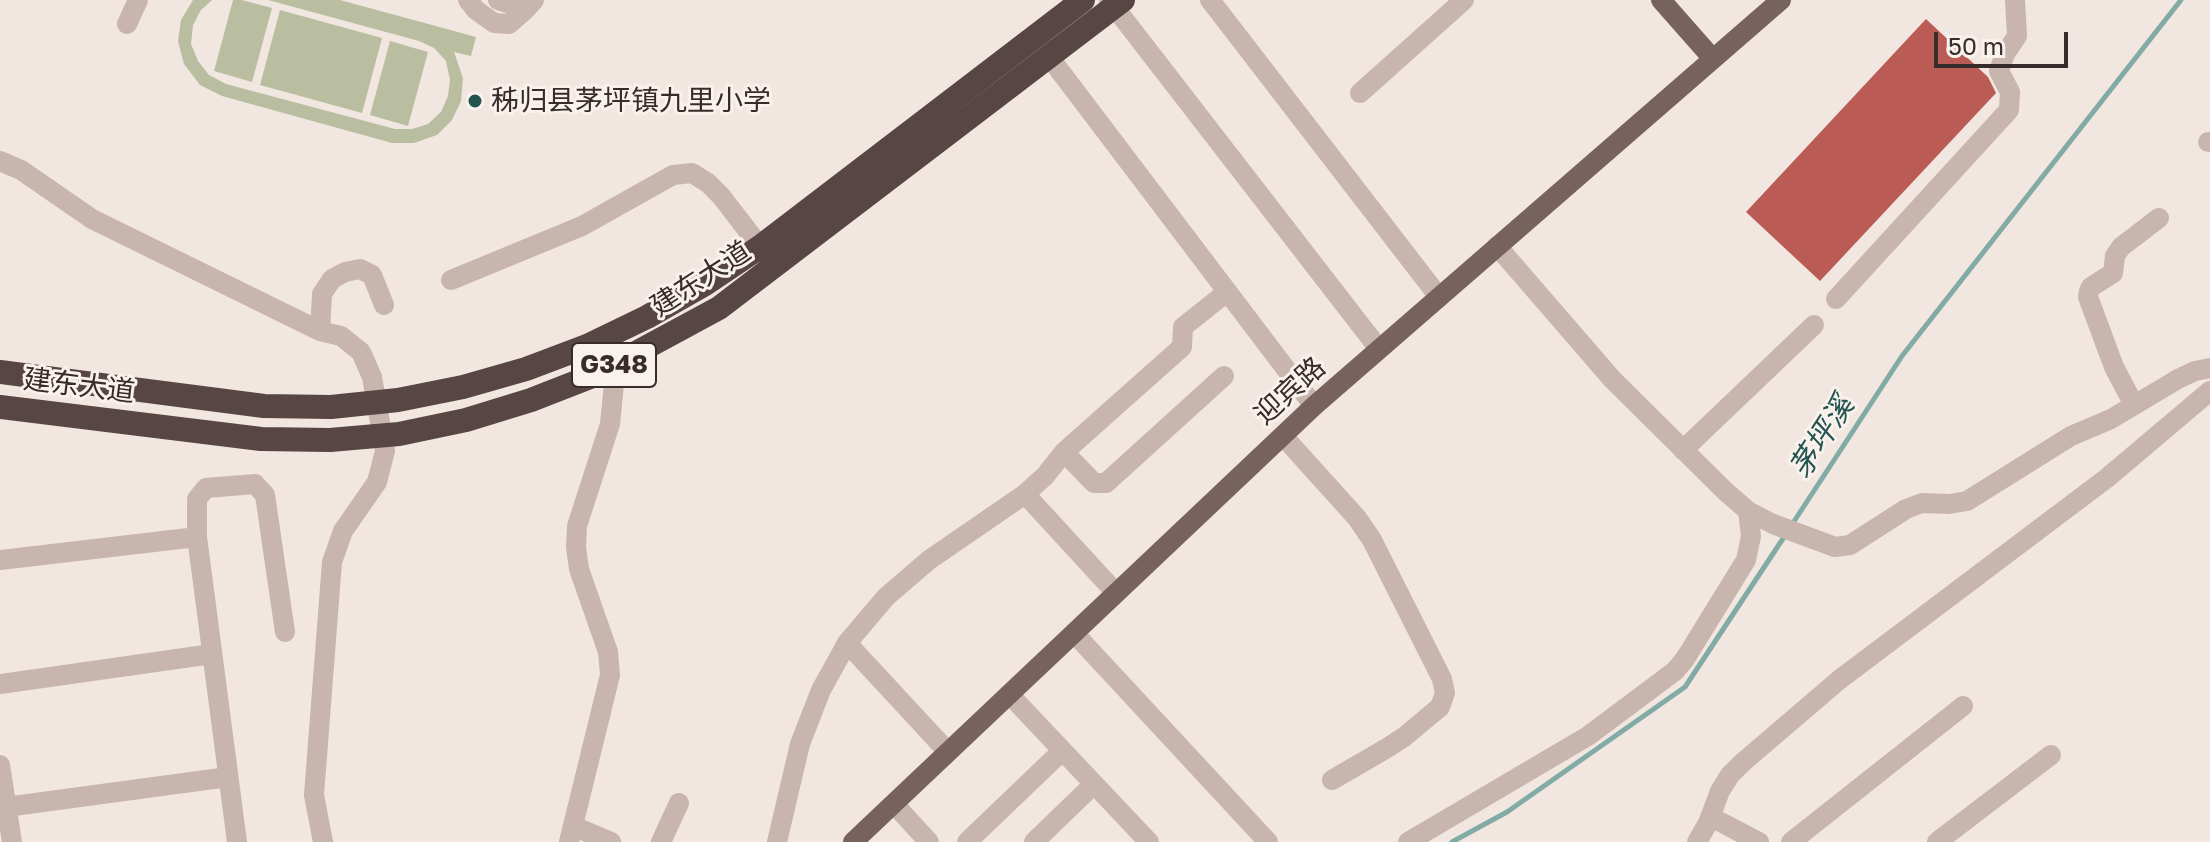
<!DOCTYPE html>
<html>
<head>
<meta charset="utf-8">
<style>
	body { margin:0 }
	#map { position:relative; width:2210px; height:842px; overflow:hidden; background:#f1e6e0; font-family:"Golos Text",sans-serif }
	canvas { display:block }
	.scale { position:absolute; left:1934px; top:32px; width:134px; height:36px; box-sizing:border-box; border:4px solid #372c2b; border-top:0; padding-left:10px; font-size:24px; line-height:28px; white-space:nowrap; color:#372c2b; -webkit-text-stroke:6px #f9f1ec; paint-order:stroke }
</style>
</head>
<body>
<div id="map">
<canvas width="2210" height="842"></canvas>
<div class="scale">50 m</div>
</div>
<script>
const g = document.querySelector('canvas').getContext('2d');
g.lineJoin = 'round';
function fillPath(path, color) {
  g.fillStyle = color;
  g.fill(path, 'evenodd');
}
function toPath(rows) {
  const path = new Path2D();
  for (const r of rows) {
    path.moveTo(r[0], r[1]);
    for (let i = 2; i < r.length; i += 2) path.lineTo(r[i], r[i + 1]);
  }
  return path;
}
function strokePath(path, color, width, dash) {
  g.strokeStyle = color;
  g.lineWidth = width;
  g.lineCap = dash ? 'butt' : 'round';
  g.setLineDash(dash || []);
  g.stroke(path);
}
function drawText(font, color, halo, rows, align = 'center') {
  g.font = font + ' "Golos Text","Noto Sans SC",sans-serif';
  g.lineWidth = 6;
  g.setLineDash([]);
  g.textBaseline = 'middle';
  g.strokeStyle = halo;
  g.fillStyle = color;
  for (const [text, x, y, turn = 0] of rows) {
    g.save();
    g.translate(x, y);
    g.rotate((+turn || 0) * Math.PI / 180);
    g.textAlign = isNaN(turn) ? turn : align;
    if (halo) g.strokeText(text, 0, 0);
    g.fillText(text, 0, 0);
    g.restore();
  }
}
const green = toPath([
	[193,0,212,0,201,10,193,25,191,44,198,61,209,75,226,84,395,129,412,129,428,124,441,112,448,96,450,80,446,61,434,48,419,41,268,0,340,0,476,37,471,56,454,52,463,78,461,101,452,120,437,135,414,143,392,143,222,96,200,85,184,64,178,41,181,20],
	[233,0,242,0,272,8,252,82,214,71],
	[280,10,382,38,362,113,260,85],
	[390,41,428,52,408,126,370,115]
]);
const stream = toPath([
	[1791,526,1902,356,2181,0],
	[1452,842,1507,812,1685,687,1786,534]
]);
const building = toPath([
	[1926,19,1988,77,1996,93,1820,281,1746,212]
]);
const minor = toPath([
	[468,0,476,10,494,23,509,24,526,9],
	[498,0,526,9,534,0],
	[1109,0,1379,349],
	[1210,0,1439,297],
	[127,24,138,0],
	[1041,46,1314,406],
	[1360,93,1464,0],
	[2208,142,2210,142],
	[0,161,21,170,92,219,320,331,341,336,361,352,372,377,385,451,377,482,343,531,332,562,314,795,323,842],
	[1497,246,1612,379,1725,491,1748,511,1773,524,1835,547,1850,545,1906,509,1922,503,1949,504,1967,501,2071,436,2111,419,2178,379,2195,371,2210,368],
	[451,280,582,226,673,175,692,173,708,183,721,196,768,257],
	[1836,299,2009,110,2010,92,1999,71,2005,54,2017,36,2015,0],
	[320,331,322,294,332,279,345,272,360,269,372,275,384,305],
	[2134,405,2114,367,2088,297,2089,291,2091,287,2113,273,2115,256,2121,247,2159,218],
	[1283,436,1357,518,1372,540,1442,679,1445,693,1440,707,1404,737,1387,748,1332,780],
	[1683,450,1814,325],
	[1064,452,1094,483,1106,483,1224,376],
	[1025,494,1045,476,1064,452,1182,347,1183,327,1227,292],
	[0,560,197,537],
	[1074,633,1268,842],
	[847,643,948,752],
	[0,684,212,654],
	[1009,694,1149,842],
	[0,765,12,842],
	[894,804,929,842],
	[6,807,228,777],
	[1711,817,1759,842],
	[573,826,611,842],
	[237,842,197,537,197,499,206,488,255,484,265,495,285,632],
	[569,842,610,675,608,652,579,569,576,547,577,526,610,424,616,364,607,336],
	[661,842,679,803],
	[777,842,800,744,821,690,847,643,886,597,929,560,1025,494,1116,593],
	[967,842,1062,751],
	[1034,842,1094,784],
	[1408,842,1588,736,1675,671,1685,659,1746,560,1751,536,1748,511],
	[1697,842,1708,823,1720,791,1730,775,1742,763,1839,680,2107,478,2210,391],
	[1791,842,1963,706],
	[1937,842,2051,755]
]);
const major = toPath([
	[1661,0,1713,59],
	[853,842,1314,406,1781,0]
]);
const highway = toPath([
	[0,372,264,406,331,407,398,400,463,387,526,369,587,346,647,317,705,284,760,247,1083,0],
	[0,407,261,439,330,440,399,434,466,420,531,400,595,375,719,308,1123,0]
]);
const markers = [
	[475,101,8,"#24544f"]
];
const shields = [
	[614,365,84]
];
const shieldNames = [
	["G348",614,365]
];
const poiNames = [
	["秭归县茅坪镇九里小学",491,101]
];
const streetNames = [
	["建东大道",701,279,-33],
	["建东大道",79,386,7],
	["迎宾路",1290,391,-42]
];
const waterNames = [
	["茅坪溪",1822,437,-57]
];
fillPath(green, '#babea1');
strokePath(stream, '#82aba6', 5);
fillPath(building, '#ba5c55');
strokePath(minor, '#c8b5ad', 20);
strokePath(major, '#77625d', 20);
strokePath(highway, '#574643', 24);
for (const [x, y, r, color] of markers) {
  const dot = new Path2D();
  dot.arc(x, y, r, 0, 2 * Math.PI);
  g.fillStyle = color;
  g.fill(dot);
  strokePath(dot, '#f9f1ec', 3);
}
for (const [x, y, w] of shields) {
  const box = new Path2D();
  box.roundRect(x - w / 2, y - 22, w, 44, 6);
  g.fillStyle = '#f9f1ec';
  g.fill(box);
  strokePath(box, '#372c2b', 2);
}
drawText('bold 26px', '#372c2b', null, shieldNames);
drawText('28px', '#372c2b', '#f9f1ec', poiNames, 'left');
drawText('28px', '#372c2b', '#f9f1ec', streetNames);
drawText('italic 30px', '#24544f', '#f9f1ec', waterNames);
</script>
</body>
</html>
